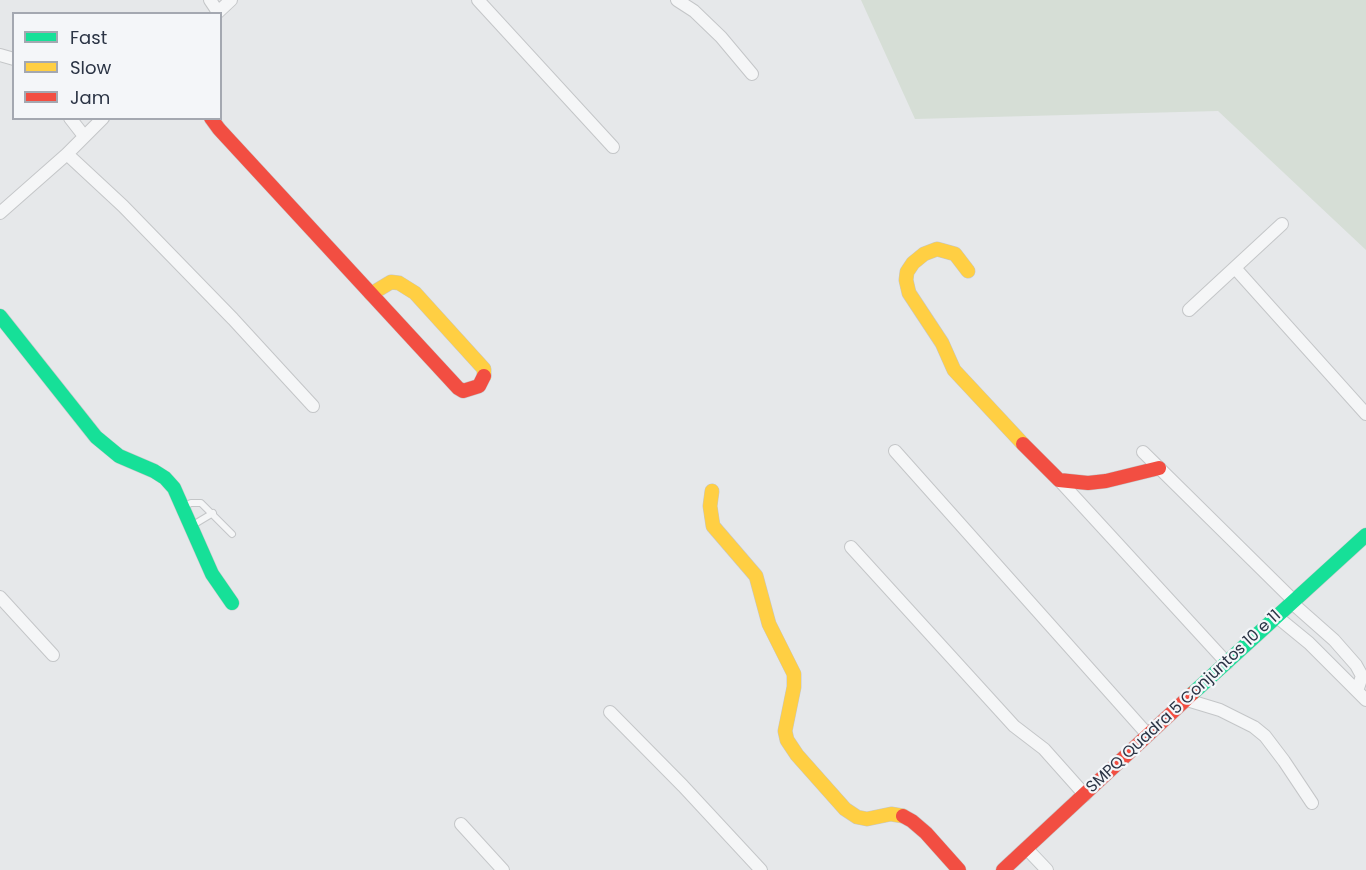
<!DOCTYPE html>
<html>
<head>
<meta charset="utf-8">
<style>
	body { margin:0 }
	#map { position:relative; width:1366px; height:870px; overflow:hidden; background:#e6e8ea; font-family:Poppins,sans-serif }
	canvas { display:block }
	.legend { position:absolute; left:12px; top:12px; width:210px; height:108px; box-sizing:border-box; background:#f4f6f9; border:2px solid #a4a8b1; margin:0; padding:8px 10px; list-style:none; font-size:18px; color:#2b3445 }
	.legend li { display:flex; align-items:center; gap:12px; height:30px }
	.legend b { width:30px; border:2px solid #a4a8b1 }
</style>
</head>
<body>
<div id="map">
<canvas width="1366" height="870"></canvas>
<ul class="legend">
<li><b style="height:8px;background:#16e098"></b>Fast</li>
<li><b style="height:8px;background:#ffcf43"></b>Slow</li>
<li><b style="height:8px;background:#f24e42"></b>Jam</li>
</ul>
</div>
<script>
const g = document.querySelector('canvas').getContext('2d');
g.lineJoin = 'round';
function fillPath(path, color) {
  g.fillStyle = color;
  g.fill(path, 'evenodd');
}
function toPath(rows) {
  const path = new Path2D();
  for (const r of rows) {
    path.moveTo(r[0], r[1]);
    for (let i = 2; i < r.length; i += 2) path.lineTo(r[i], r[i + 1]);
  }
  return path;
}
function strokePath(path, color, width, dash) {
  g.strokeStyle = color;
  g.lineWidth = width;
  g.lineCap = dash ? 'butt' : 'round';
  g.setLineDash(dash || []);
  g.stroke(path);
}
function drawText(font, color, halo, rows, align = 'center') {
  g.font = font + ' Poppins,sans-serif';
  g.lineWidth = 4.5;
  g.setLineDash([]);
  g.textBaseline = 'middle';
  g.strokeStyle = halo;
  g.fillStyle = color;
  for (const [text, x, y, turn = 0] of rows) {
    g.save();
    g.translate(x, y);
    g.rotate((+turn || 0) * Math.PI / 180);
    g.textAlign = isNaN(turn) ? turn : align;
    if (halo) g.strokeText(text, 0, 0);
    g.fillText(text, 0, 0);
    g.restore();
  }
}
const green = toPath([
	[861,0,1366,0,1366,250,1218,111,915,119]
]);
const lane = toPath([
	[184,506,191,503,201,503,232,534],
	[193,525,213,513]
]);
const street = toPath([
	[210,0,218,12],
	[478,0,613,147],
	[677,0,694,11,721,37,752,74],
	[216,14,231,0],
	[0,55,14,59],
	[70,118,84,136],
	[67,154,123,206,233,319,313,406],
	[0,213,67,154,103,118],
	[1235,268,1366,414],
	[1189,310,1282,224],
	[895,451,1148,735],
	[1143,452,1293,600],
	[1059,480,1227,663],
	[851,547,1014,726,1044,749,1085,795],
	[0,597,53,655],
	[1291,602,1334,640,1356,665,1362,676,1357,691],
	[1276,616,1309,643,1366,700],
	[1187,700,1220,710,1254,727,1265,736,1284,761,1312,803],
	[610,712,683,786,761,870],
	[461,824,503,870],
	[1027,849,1047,870]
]);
const fast = toPath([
	[0,316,96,437,119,456,154,471,165,478,174,488,212,574,232,603],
	[1193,693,1366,535]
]);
const slow = toPath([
	[968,271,955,254,937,249,924,254,913,263,907,272,906,280,909,293,942,343,954,370,1023,444],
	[371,294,391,282,399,283,415,293,484,369,484,376],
	[712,491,710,506,713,526,756,576,769,624,794,674,794,687,785,731,787,740,797,755,845,809,857,817,867,819,891,814,903,816]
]);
const jam = toPath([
	[211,118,219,129,458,388,463,391,479,386,484,376],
	[1023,444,1059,480,1088,483,1106,481,1159,468],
	[903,816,912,821,926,833,959,870],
	[1003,870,1193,693]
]);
const streetNames = [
	["SMPQ Quadra 5 Conjuntos 10 e 11",1184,702,-43]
];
fillPath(green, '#d6ded6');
strokePath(lane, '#c4c6c8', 8);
strokePath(street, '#c4c6c8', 14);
strokePath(fast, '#c4c6c8', 15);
strokePath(slow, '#c4c6c8', 15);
strokePath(jam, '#c4c6c8', 15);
strokePath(lane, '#f5f6f7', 6);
strokePath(street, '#f5f6f7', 12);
strokePath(fast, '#16e098', 14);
strokePath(slow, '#ffcf43', 14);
strokePath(jam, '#f24e42', 14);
drawText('16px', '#2b3445', '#f4f6f9', streetNames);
</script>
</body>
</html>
